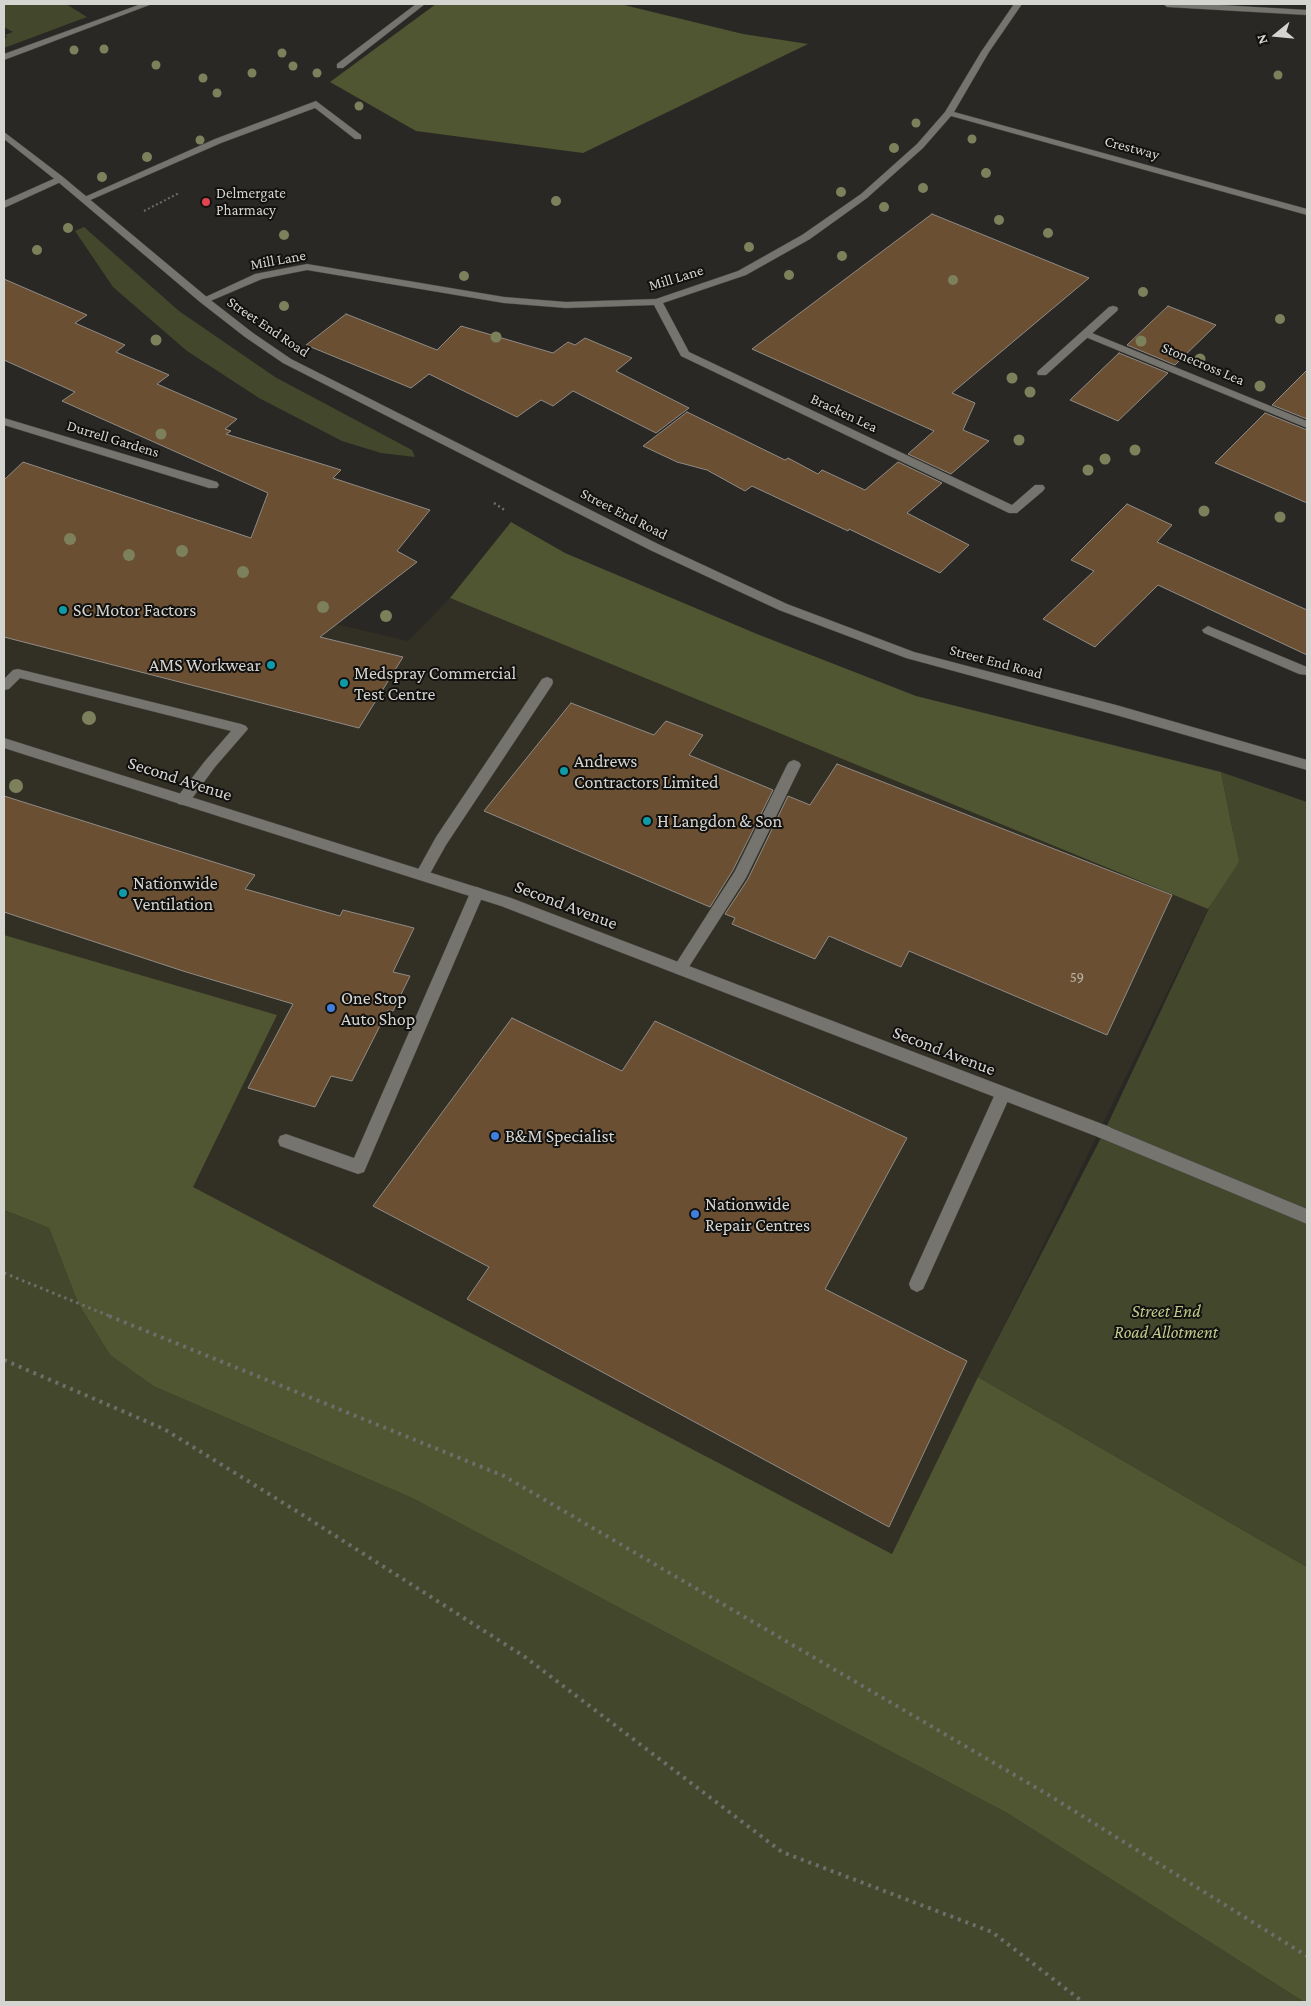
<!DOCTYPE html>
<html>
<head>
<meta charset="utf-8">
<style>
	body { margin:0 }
	#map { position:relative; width:1311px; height:2006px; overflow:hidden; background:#2a2824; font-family:"Crimson Pro",serif }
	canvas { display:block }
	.frame { position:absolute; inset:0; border:5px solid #d4d4d0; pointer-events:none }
	.north { position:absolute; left:1251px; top:10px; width:50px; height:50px; -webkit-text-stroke:4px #12110f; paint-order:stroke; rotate:253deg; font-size:14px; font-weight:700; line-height:20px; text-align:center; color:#d4d4d0 }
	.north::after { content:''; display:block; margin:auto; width:18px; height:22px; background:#d4d4d0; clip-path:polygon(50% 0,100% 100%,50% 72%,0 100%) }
</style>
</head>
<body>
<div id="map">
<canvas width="1311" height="2006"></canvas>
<div class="frame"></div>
<div class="north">N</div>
</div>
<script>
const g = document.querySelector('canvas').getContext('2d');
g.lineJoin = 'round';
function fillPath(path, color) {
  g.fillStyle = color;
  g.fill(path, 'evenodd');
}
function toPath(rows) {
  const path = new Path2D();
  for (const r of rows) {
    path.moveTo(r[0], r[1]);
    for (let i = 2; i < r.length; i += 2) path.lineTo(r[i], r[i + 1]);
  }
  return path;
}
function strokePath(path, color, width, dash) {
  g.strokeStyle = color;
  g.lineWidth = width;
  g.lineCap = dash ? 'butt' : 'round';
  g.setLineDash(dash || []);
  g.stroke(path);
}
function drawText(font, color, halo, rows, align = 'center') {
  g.font = font + ' "Crimson Pro",serif';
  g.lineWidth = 4;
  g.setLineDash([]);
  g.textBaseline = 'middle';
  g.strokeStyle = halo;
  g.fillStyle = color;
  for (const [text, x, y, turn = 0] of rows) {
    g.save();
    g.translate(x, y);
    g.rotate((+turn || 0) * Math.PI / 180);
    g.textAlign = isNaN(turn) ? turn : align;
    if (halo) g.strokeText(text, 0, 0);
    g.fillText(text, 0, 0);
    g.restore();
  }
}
const built = toPath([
	[4,546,408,641,450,598,1208,909,892,1554,192,1187,276,1015,4,935]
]);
const green = toPath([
	[4,4,66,4,87,17,4,48,4,39,7,37,5,35,13,32,4,27],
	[84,227,179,311,275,377,412,450,415,457,381,453,342,441,259,398,187,351,113,287,75,231],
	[1221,772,1307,802,1307,1567,978,1377,1104,1132,1232,859,1233,832],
	[4,1210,49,1228,78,1303,110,1355,153,1386,412,1498,1007,1813,1304,2002,4,2002]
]);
const forest = toPath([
	[436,4,620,4,743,34,808,44,583,153,416,131,330,82],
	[511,522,565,553,757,634,916,696,1221,772,1239,862,1208,909,450,598],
	[4,935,277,1015,193,1187,892,1554,978,1377,1307,1567,1307,2002,1304,2002,1007,1813,412,1498,153,1386,110,1355,78,1303,49,1228,4,1210]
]);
const building = toPath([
	[932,214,1089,278,952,393,975,403,963,430,989,441,951,474,908,454,934,431,752,349,932,214],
	[4,279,87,315,75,323,125,345,116,352,169,375,157,384,237,419,225,429,231,431,226,434,341,470,333,478,430,510,397,551,417,562,320,637,403,657,359,728,4,637,4,480,23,462,251,538,268,493,62,401,75,392,4,360,4,279],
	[1168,306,1216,325,1175,365,1127,345,1168,306],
	[346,314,437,350,461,326,553,353,568,342,575,345,585,338,632,358,616,371,689,408,656,433,573,391,553,406,541,400,517,417,429,374,411,388,306,345,346,314],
	[1119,353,1168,373,1118,421,1070,400,1119,353],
	[1307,370,1307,419,1272,405,1307,370],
	[687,412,785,460,788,458,818,474,822,470,865,490,898,462,942,483,907,513,969,545,940,573,849,529,848,531,752,486,745,491,707,470,677,462,643,446,687,412],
	[1265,413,1307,430,1307,503,1215,463,1265,413],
	[1127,504,1172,525,1157,542,1307,610,1307,655,1158,585,1095,647,1043,619,1094,571,1071,560,1127,504],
	[571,703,654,735,666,721,703,735,689,755,773,790,733,870,710,907,484,811,571,703],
	[837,764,1172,895,1107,1035,909,951,901,967,829,936,815,959,732,924,735,918,725,914,748,879,788,796,810,805,837,764],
	[4,796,255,875,245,889,340,916,343,910,414,928,393,972,410,976,393,1011,388,1010,352,1081,331,1076,315,1107,248,1088,293,1004,183,971,4,912,4,796],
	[512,1018,622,1071,655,1021,907,1138,825,1289,967,1361,889,1527,467,1299,489,1267,373,1206,512,1018]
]);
const pathFar3 = toPath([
	[144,211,179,193]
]);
const pathFar2 = toPath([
	[494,503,506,511]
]);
const pathFar1 = toPath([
	[4,1273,112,1317]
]);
const path = toPath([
	[109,1316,504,1476,1047,1794,1307,1956],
	[4,1360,164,1429,298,1512,525,1657,782,1852,992,1932,1083,2002]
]);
const lane = toPath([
	[416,4,425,4,343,68,337,68,337,64,416,4],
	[316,101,361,135,361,139,355,139,315,108,221,143,88,201,82,201,80,199,215,139,316,101],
	[1113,306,1117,307,1118,309,1117,311,1046,375,1038,375,1037,373,1038,371,1109,307,1113,306],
	[18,669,241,724,246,726,248,729,215,767,188,804,183,805,178,804,176,800,178,796,205,761,231,731,20,678,9,689,4,690,4,679,13,670,18,669],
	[547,677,552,679,553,682,552,685,446,845,427,879,422,880,417,879,415,875,436,837,542,679,547,677],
	[794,760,799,762,801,765,746,878,685,973,680,975,675,973,673,969,675,965,735,871,787,765,789,762,794,760],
	[477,887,482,889,484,893,364,1172,358,1174,280,1146,278,1141,280,1136,286,1134,354,1158,470,893,472,889,477,887],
	[1003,1087,1009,1089,1011,1094,923,1289,917,1292,911,1289,909,1284,911,1279,995,1094,997,1089,1003,1087],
	[1104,1125,1307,1209,1307,1224,1098,1137,1096,1132,1098,1127,1104,1125]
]);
const street = toPath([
	[141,4,152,4,4,60,4,54,141,4],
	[1014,4,1022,4,989,52,954,112,1307,209,1307,215,951,116,923,148,867,198,810,239,746,275,663,303,689,352,1012,505,1035,485,1043,485,1045,488,1043,491,1017,513,1009,513,681,356,654,305,566,308,504,303,307,270,262,279,208,302,204,303,199,300,255,274,307,264,504,297,566,302,656,299,738,271,802,235,861,194,917,144,945,112,981,52,1014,4],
	[1163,4,1203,4,1307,10,1307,15,1167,7,1163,4],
	[60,176,65,179,63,181,4,208,4,201,60,176],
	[1087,331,1307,421,1307,428,1083,336,1082,334,1083,332,1087,331],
	[4,418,217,482,219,485,217,488,209,488,4,425,4,418],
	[1208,626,1307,667,1307,675,1299,674,1204,633,1202,630,1208,626],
	[4,738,511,898,1110,1127,1112,1132,1110,1137,1104,1139,1098,1137,501,906,4,748,4,738]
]);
const secondary = toPath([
	[4,132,63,177,208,298,253,333,291,359,658,544,787,604,914,652,1116,705,1307,760,1307,770,1116,715,906,658,779,610,650,550,283,363,245,337,200,302,57,181,4,139,4,132]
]);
const trees = [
	[104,49,4.5],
	[74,50,4.5],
	[282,53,4.5],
	[156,65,4.5],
	[293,66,4.5],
	[252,73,4.5],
	[317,73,4.5],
	[1278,75,4.5],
	[203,78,4.5],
	[217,93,4.5],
	[359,106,4.5],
	[916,123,4.5],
	[972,139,4.5],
	[200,140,4.5],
	[894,148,5],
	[147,157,5],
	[986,173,5],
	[102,177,5],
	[923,188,5],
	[841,192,5],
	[556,201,5],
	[884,207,5],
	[999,220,5],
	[68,228,5],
	[1048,233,5],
	[284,235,5],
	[749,247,5],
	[37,250,5],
	[842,256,5],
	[789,275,5],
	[464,276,5],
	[953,280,5],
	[1143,292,5],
	[284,306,5],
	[1280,319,5],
	[496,337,5.5],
	[156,340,5.5],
	[1141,341,5.5],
	[1200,359,5.5],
	[1012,378,5.5],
	[1260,386,5.5],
	[1030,392,5.5],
	[161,434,5.5],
	[1019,440,5.5],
	[1135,450,5.5],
	[1105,459,5.5],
	[1088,470,5.5],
	[1204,511,5.5],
	[1280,517,5.5],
	[70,539,6],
	[182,551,6],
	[129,555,6],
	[243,572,6],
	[323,607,6],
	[386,616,6],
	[89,718,7],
	[16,786,7]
];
const markers = [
	[206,202,5,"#e0444e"],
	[63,610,5,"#0f9aa8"],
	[271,665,5,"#0f9aa8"],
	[344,683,5,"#0f9aa8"],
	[564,771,5,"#0f9aa8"],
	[647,821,5,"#0f9aa8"],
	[123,893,5,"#0f9aa8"],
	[331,1008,5,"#3f7fe0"],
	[495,1136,5,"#3f7fe0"],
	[695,1214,5,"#3f7fe0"]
];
const farStreetnames = [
	["Crestway",1132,148,15],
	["Mill Lane",278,260,-10],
	["Mill Lane",676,278,-17],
	["Street End Road",268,327,34],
	["Stonecross Lea",1203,364,23],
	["Bracken Lea",844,413,25],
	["Durrell Gardens",113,439,17],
	["Street End Road",624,514,27],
	["Street End Road",996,662,15]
];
const farPoinames = [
	["Delmergate",216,193],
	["Pharmacy",216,210]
];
const numberNames = [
	["59",1077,977]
];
const poiNames = [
	["SC Motor Factors",73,610],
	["AMS Workwear",261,665,"right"],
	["Medspray Commercial",354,673],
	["Test Centre",354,694],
	["Andrews",574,761],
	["Contractors Limited",574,782],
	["H Langdon & Son",657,821],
	["Nationwide",133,883],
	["Ventilation",133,904],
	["One Stop",341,998],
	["Auto Shop",341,1019],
	["B&M Specialist",505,1136],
	["Nationwide",705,1204],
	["Repair Centres",705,1225]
];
const streetNames = [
	["Second Avenue",180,779,18],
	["Second Avenue",566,905,21],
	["Second Avenue",944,1051,21]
];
const parkNames = [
	["Street End",1166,1311],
	["Road Allotment",1166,1332]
];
fillPath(built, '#322f24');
fillPath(green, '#43472c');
fillPath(forest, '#505632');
fillPath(building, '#6a4f32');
strokePath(building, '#8f8b86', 1);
strokePath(lane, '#444440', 1);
strokePath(street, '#444440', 1);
strokePath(secondary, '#444440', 1);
strokePath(pathFar3, '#6e6d69', 2, [2, 2.5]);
strokePath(pathFar2, '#6e6d69', 2.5, [2, 3]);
strokePath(pathFar1, '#6e6d69', 3, [2.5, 4]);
strokePath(path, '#6e6d69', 4, [3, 5]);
fillPath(lane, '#75746e');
fillPath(street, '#75746e');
fillPath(secondary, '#75746e');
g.fillStyle = '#7c815c';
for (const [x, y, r] of trees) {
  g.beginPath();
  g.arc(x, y, r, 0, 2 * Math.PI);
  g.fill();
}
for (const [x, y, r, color] of markers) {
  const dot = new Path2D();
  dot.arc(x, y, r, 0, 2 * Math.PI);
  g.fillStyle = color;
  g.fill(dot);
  strokePath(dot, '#12110f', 2);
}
drawText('15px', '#d4d4d0', '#12110f', farStreetnames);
drawText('15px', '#d4d4d0', '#12110f', farPoinames, 'left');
drawText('15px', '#bab3a8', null, numberNames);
drawText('18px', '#d4d4d0', '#12110f', poiNames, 'left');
drawText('18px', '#d4d4d0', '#12110f', streetNames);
drawText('italic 18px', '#bfca8a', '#12110f', parkNames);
</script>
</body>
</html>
